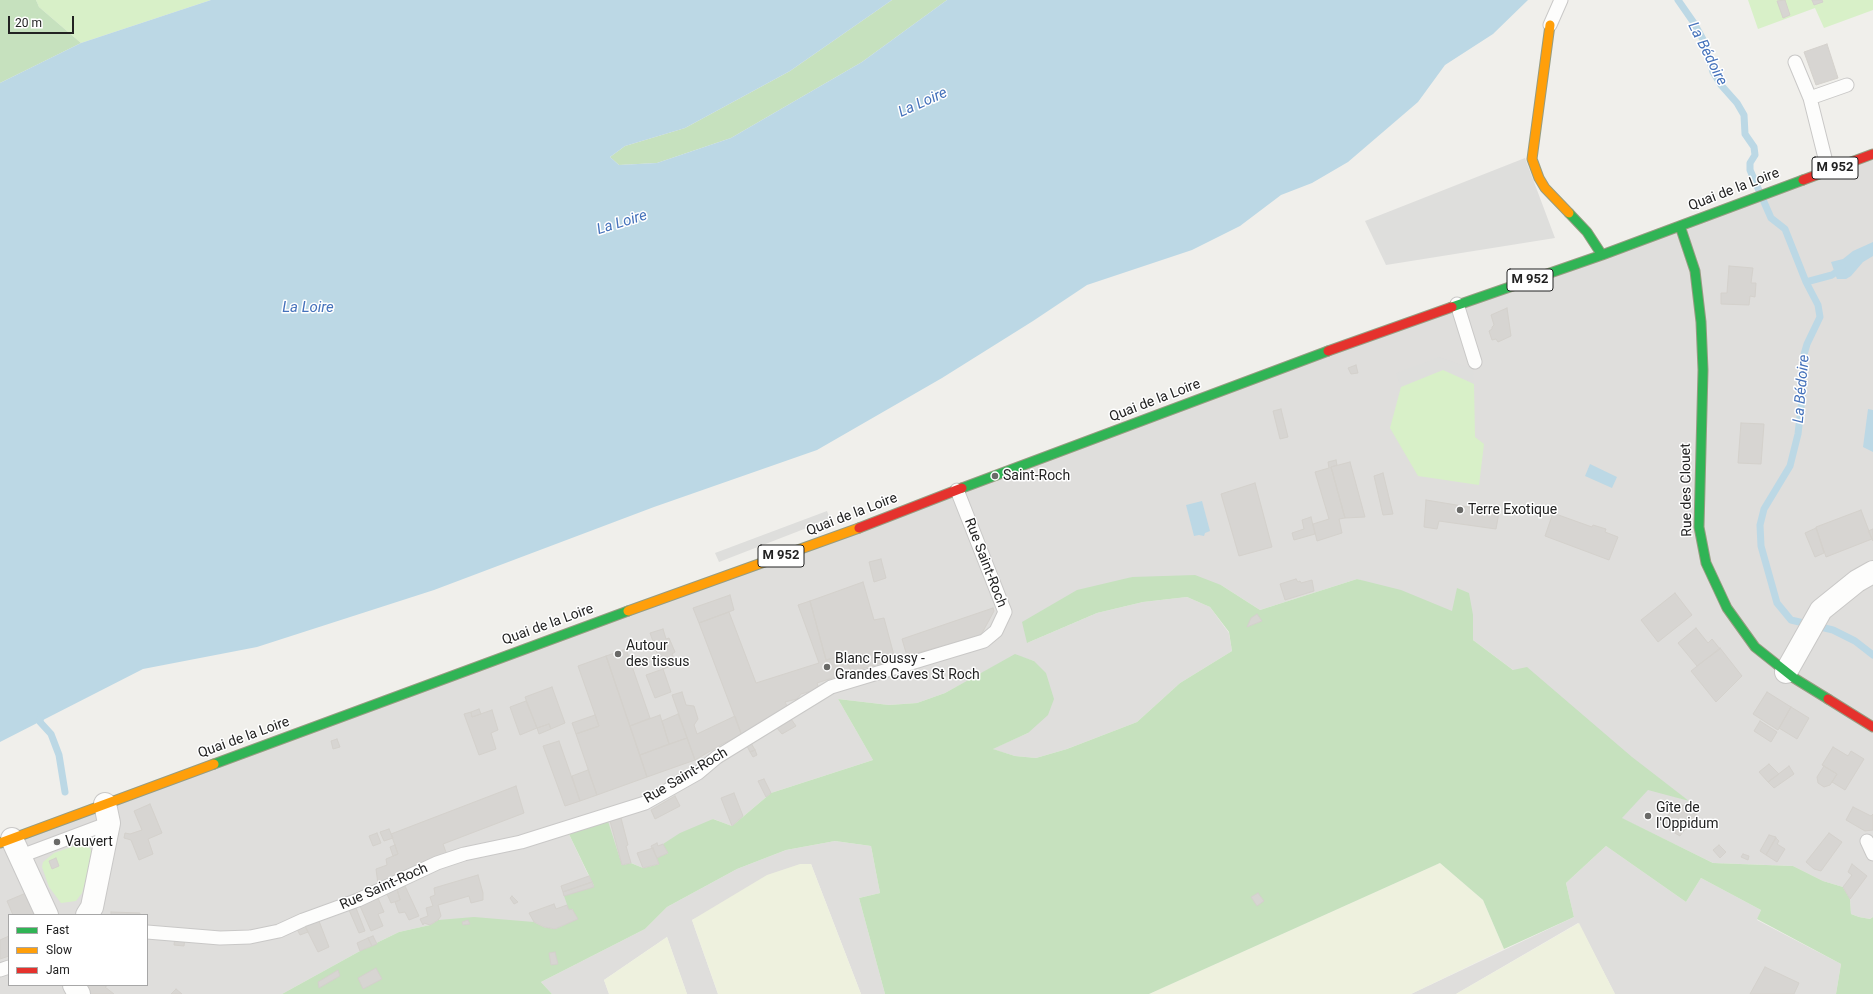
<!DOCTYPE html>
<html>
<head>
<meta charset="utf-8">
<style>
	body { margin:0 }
	#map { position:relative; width:1873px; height:994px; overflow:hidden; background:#f0efeb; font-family:Roboto,sans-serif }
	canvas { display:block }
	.legend { position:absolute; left:8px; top:914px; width:140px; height:72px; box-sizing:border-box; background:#fff; border:1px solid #a7a7a7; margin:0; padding:5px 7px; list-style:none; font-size:12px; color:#222 }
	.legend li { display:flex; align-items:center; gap:8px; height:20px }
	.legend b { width:20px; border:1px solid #a7a7a7 }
	.scale { position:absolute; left:8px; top:16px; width:66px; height:18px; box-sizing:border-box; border:2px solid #222; border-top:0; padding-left:5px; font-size:12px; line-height:14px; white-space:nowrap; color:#222; -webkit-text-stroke:3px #fff; paint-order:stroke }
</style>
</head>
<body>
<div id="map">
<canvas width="1873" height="994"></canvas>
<ul class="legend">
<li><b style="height:5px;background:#30b455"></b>Fast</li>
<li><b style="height:5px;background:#ff9f0a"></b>Slow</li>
<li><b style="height:5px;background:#e5322d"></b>Jam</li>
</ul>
<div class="scale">20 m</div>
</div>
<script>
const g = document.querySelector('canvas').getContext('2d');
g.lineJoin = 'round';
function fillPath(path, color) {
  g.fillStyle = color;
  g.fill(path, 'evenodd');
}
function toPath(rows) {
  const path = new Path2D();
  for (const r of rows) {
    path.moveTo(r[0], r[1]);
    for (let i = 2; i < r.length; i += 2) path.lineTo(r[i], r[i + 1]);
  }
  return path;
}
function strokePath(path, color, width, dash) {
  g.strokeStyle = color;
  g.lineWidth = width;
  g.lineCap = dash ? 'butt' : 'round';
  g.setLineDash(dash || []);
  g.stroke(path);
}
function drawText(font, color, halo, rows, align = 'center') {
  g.font = font + ' Roboto,sans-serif';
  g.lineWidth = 3;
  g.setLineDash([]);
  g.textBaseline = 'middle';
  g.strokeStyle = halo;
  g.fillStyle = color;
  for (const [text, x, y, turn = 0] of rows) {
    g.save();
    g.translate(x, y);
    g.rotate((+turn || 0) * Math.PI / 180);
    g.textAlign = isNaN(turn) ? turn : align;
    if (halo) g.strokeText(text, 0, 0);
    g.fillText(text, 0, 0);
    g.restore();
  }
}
const residential = toPath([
	[1873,153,1873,917,1870,919,1859,917,1851,914,1850,899,1843,887,1823,881,1793,866,1713,863,1621,818,1648,789,1687,800,1473,640,1473,615,1452,612,1357,579,1260,610,1221,585,1132,577,1027,643,1097,613,1143,602,1187,597,1210,607,1229,633,1232,651,1180,683,1137,722,1067,749,1036,758,1015,756,992,749,1028,733,1034,661,1015,655,945,693,917,703,889,705,838,699,873,760,771,793,732,826,713,819,668,853,659,864,643,868,631,863,622,865,566,828,594,887,572,909,578,919,555,929,544,927,539,923,438,920,430,925,399,932,360,951,282,994,0,994,0,844],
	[9,915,147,915,147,985,9,985],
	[835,841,871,846,880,893,859,898,885,994,861,994,811,864,692,920,718,994,687,994,667,937,604,980,609,994,552,994,541,982,645,929,667,907,737,869,786,850],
	[1606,846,1686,902,1701,878,1761,910,1757,920,1841,964,1836,994,1615,994,1578,923,1456,994,1411,994,1574,917,1566,883]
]);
const religious = toPath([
	[1525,158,1555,238,1386,265,1365,221],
	[1439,357,1473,369,1474,384,1443,370,1401,387,1396,373],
	[827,511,830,519,719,562,715,553]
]);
const farmland = toPath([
	[1440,863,1483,900,1504,949,1411,994,1149,994],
	[800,864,811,864,861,994,718,994,692,920,767,875],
	[1579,923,1615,994,1456,994],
	[667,937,687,994,609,994,604,980]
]);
const grass = toPath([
	[36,0,211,0,81,43,39,7],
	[1748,0,1873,0,1873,10,1824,28,1815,8,1758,29],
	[1443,370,1474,384,1475,437,1484,444,1479,485,1418,476,1390,428,1401,387],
	[80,844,87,845,91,850,92,857,82,893,76,901,61,903,49,887,42,867,43,862,54,853]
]);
const forest = toPath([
	[0,0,36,0,39,7,81,43,0,83],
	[892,0,947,0,862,62,731,138,657,163,619,165,610,157,625,146,685,128,790,71],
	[1195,575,1221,585,1260,610,1357,579,1401,590,1452,611,1457,588,1469,593,1473,615,1473,640,1513,670,1527,667,1632,757,1689,801,1648,790,1622,818,1713,863,1793,866,1823,881,1843,887,1850,899,1851,914,1859,917,1870,919,1873,917,1873,994,1836,994,1841,964,1757,919,1761,910,1701,878,1686,902,1606,846,1566,883,1574,917,1504,949,1483,900,1440,863,1149,994,885,994,859,898,880,893,871,846,835,841,786,850,737,869,667,907,645,929,541,982,552,994,282,994,360,951,399,932,430,925,438,920,474,917,534,922,544,927,555,929,577,919,572,909,569,910,564,896,594,886,566,828,606,815,622,865,631,863,643,868,659,864,657,858,668,853,663,844,680,833,713,819,732,826,771,793,873,760,838,699,889,705,917,703,945,693,1015,654,1034,661,1046,673,1054,699,1048,715,1028,733,993,749,1015,756,1036,758,1067,749,1137,722,1180,683,1232,651,1229,632,1210,607,1187,597,1143,602,1097,613,1027,643,1022,622,1077,590,1132,577]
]);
const water = toPath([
	[211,0,892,0,790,71,685,128,625,146,610,157,619,165,657,163,731,138,862,62,947,0,1528,0,1493,34,1445,65,1418,102,1348,162,1312,183,1281,195,1240,226,1192,250,1087,285,1033,321,942,378,817,450,654,507,434,590,257,647,143,669,0,742,0,83,81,43],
	[1873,242,1873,256,1863,262,1851,276,1846,279,1837,279,1831,262,1843,259,1853,251],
	[1868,409,1873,410,1873,452,1863,447],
	[1590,464,1617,477,1612,488,1585,476],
	[1202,501,1210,531,1205,533,1204,536,1199,535,1194,536,1186,505]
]);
const stream = toPath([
	[1678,0,1694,23,1706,45,1713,72,1721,85,1737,103,1744,115,1745,134,1754,147,1755,155,1750,163,1750,170,1771,218,1785,229,1806,282,1818,305,1820,317,1807,344,1803,358,1803,390,1798,434,1790,466,1764,509,1760,525,1761,546,1777,603,1791,620,1833,630,1855,641,1873,655],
	[1806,282,1832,275,1842,268],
	[41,714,40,722,51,734,59,755,65,792]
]);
const building = toPath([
	[1785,0,1790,15,1783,18,1777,1,1785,0],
	[1812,0,1822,0,1823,2,1814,5,1812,0],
	[1827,44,1838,78,1816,85,1804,52,1827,44],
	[1729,266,1753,268,1751,283,1756,283,1755,297,1750,296,1749,305,1721,304,1721,293,1727,293,1729,266],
	[1507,308,1511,336,1498,342,1496,339,1492,340,1489,331,1492,329,1492,327,1494,325,1491,315,1507,308],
	[1356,365,1358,373,1351,374,1348,368,1356,365],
	[1281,409,1288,437,1280,439,1273,411,1281,409],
	[1741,423,1764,424,1761,464,1738,463,1741,423],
	[1336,460,1337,465,1331,467,1345,518,1339,519,1342,533,1317,541,1313,524,1329,519,1315,472,1329,468,1328,462,1336,460],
	[1350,462,1365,517,1345,518,1331,467,1350,462],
	[1383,473,1393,514,1383,515,1374,476,1383,473],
	[1255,483,1272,547,1239,556,1221,494,1255,483],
	[1426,500,1499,512,1496,529,1439,521,1437,529,1424,527,1426,500],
	[1861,510,1872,539,1826,557,1816,527,1861,510],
	[1553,513,1592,527,1593,525,1606,529,1605,532,1618,537,1609,560,1545,536,1553,513],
	[1311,517,1315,534,1294,540,1292,533,1304,529,1302,520,1311,517],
	[1816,528,1824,553,1815,557,1805,533,1816,528],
	[1873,529,1873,541,1868,531,1873,529],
	[881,559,886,578,874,582,869,562,881,559],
	[1296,579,1298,582,1300,581,1301,583,1312,580,1314,591,1285,600,1280,584,1296,579],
	[863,582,874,620,884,618,895,659,851,672,845,655,826,660,810,601,863,582],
	[1675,593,1692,615,1658,642,1641,620,1675,593],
	[730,595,734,610,699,623,693,608,730,595],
	[810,601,826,660,845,655,851,672,817,683,819,689,801,694,797,699,785,702,789,710,742,736,699,623,729,612,756,683,819,663,798,605,810,601],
	[993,608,994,611,981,635,907,656,902,639,993,608],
	[1257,614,1262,621,1247,627,1251,618,1257,614],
	[1696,628,1708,643,1712,639,1720,649,1697,666,1678,643,1696,628],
	[663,629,666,639,669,638,675,652,672,654,676,664,663,669,650,633,663,629],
	[1720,648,1742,676,1716,702,1691,671,1720,648],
	[626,649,650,718,630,726,606,656,626,649],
	[606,656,647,777,597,795,576,734,599,726,578,666,606,656],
	[663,669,671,692,655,698,646,675,663,669],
	[552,687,565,723,551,729,549,724,537,728,525,697,552,687],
	[682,692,686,705,694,706,698,719,694,725,697,734,735,716,742,736,724,743,695,760,672,695,682,692],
	[1767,692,1791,707,1778,730,1753,714,1767,692],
	[526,701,537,728,520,735,510,707,526,701],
	[1791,707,1809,718,1797,739,1779,728,1791,707],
	[479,709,481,714,472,717,471,712,479,709],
	[492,710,498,730,491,733,496,749,479,755,464,714,471,712,472,717,492,710],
	[678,714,687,738,669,744,662,721,678,714],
	[595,715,599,726,576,734,572,723,595,715],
	[660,715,669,744,640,755,630,726,660,715],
	[791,719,796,726,782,734,776,727,791,719],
	[1760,721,1777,732,1771,742,1754,731,1760,721],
	[549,724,551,729,539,734,537,728,549,724],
	[687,738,695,760,647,777,640,755,687,738],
	[337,739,340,747,333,749,331,741,337,739],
	[559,741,580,801,565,806,543,746,559,741],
	[751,743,755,750,750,752,747,746,751,743],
	[1833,747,1848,756,1851,751,1864,759,1845,790,1832,782,1837,774,1822,765,1833,747],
	[755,750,757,755,753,757,750,752,755,750],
	[1769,764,1779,774,1768,782,1759,772,1769,764],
	[1789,766,1794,774,1774,788,1768,782,1789,766],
	[1824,766,1837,774,1830,785,1824,787,1818,783,1817,777,1824,766],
	[588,770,597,795,580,801,572,776,588,770],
	[764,779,771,793,766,797,758,781,764,779],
	[516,786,524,813,443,844,447,855,404,871,404,874,378,884,376,869,387,865,386,859,398,854,391,834,516,786],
	[734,793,743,816,732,826,721,798,734,793],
	[675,796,680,806,655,819,651,810,675,796],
	[1677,803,1698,812,1680,836,1661,825,1677,803],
	[150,804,162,833,148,839,153,854,139,860,131,840,124,838,125,833,130,834,142,830,134,811,150,804],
	[1853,807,1871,816,1873,814,1873,830,1865,831,1846,820,1853,807],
	[621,818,628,845,626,846,631,863,622,865,610,821,621,818],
	[389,829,393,838,384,841,380,832,389,829],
	[377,833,381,843,373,846,369,836,377,833],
	[1829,833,1842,842,1821,871,1814,869,1806,862,1829,833],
	[1769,835,1776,837,1766,855,1760,851,1769,835],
	[1776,838,1779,841,1777,844,1785,849,1777,862,1766,855,1776,838],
	[657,843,658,846,663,844,668,853,657,858,651,846,657,843],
	[395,845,398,854,393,856,390,847,395,845],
	[1719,845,1726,852,1720,858,1713,850,1719,845],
	[653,848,659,864,643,868,637,853,653,848],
	[1743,854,1749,856,1748,860,1741,857,1743,854],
	[56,858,59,866,52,869,49,861,56,858],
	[1852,864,1867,876,1850,899,1843,887,1852,875,1848,872,1852,864],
	[478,875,483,893,483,900,471,903,469,896,438,905,441,916,438,920,430,925,424,923,423,925,420,919,428,916,426,908,433,906,430,897,435,895,434,888,478,875],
	[589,876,592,882,563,892,561,886,589,876],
	[592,882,594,887,564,896,563,892,592,882],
	[405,886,419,916,409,920,405,912,399,913,395,902,400,900,397,889,405,886],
	[397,889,400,900,391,903,387,894,397,889],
	[26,893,36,915,13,915,7,901,26,893],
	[1258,893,1264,901,1257,906,1251,897,1258,893],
	[512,896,518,902,514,904,510,898,512,896],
	[378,898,384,912,378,914,383,926,371,931,360,906,378,898],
	[554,904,556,909,567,905,569,910,572,909,578,919,555,929,544,927,534,922,529,913,554,904],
	[356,908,365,931,359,933,349,910,356,908],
	[111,912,140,913,140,915,111,915,111,912],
	[468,920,470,924,463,925,462,922,468,920],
	[319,921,329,947,318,952,305,926,319,921],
	[305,926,308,932,300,935,297,929,305,926],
	[9,936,9,956,0,959,0,940,9,936],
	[373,936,377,944,372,946,368,938,373,936],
	[175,937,185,938,184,946,174,945,175,937],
	[368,938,372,946,360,951,357,943,368,938],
	[555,952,558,964,551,965,549,953,555,952],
	[1765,967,1799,983,1794,994,1750,994,1765,967],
	[376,968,382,979,363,989,358,978,376,968],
	[338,970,340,976,319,988,318,982,338,970],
	[85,985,108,985,105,987,114,994,89,994,85,985],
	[176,989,182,994,171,994,176,989]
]);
const lane = toPath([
	[1550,25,1561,0],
	[1795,62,1810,98,1828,170],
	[1810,98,1847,85],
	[1457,304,1475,362],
	[1867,841,1873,854],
	[21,856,109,823],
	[147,932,220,938,250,937,279,931,303,920,358,900,437,863,464,854,521,842,645,803,698,773,717,757,831,687,984,641,996,631,1005,612,957,490],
	[0,970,9,967]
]);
const street = toPath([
	[1786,672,1821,610,1857,581,1873,572],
	[12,839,47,915],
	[87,915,92,907,109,823,105,804],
	[74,985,79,994]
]);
const fast = toPath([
	[1569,213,1587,232,1602,255],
	[1680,226,1695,271,1701,322,1703,370,1699,527,1706,563,1727,608,1755,647,1794,678,1828,699],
	[1452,307,1602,255,1803,180],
	[962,488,1328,351],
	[214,764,628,611]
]);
const slow = toPath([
	[1550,25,1532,159,1539,178,1545,188,1569,213],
	[628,611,859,528],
	[0,843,214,764]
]);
const jam = toPath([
	[1803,180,1873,154],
	[1328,351,1452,307],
	[859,528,962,488],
	[1828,699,1873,727]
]);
const markers = [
	[995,476,4,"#6a6a68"],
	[1460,510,4,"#6a6a68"],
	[618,654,4,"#6a6a68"],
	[827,667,4,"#6a6a68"],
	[1648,816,4,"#6a6a68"],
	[57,842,4,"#6a6a68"]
];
const shields = [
	[1835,168,46],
	[1530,280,46],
	[781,556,46]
];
const shieldNames = [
	["M 952",1835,168],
	["M 952",1530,280],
	["M 952",781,556]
];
const streetNames = [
	["Quai de la Loire",1734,190,-21],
	["Quai de la Loire",1155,401,-21],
	["Rue des Clouet",1687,490,-91],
	["Quai de la Loire",852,515,-21],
	["Rue Saint-Roch",985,563,69],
	["Quai de la Loire",548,625,-20],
	["Quai de la Loire",244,738,-20],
	["Rue Saint-Roch",686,776,-31],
	["Rue Saint-Roch",384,887,-24]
];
const poiNames = [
	["Saint-Roch",1003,476],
	["Terre Exotique",1468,510],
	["Autour",626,646],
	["des tissus",626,662],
	["Blanc Foussy -",835,659],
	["Grandes Caves St Roch",835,675],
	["Gîte de",1656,808],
	["l'Oppidum",1656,824],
	["Vauvert",65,842]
];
const waterNames = [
	["La Bédoire",1707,54,63],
	["La Loire",923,103,-24],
	["La Loire",622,223,-17],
	["La Loire",308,308],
	["La Bédoire",1802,389,-85]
];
fillPath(residential, '#dfdedc');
fillPath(religious, '#dededc');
fillPath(farmland, '#eef1de');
fillPath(grass, '#d8f0c8');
fillPath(forest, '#c6e1be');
fillPath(water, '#bcd8e5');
strokePath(stream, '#bcd8e5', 7);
fillPath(building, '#d7d5d2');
strokePath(building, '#d4d1cc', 1);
strokePath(lane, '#c9c8c7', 15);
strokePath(street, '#c9c8c7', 24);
strokePath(fast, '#969c81', 11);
strokePath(slow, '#969c81', 11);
strokePath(jam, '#969c81', 11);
strokePath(lane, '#fdfdfc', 13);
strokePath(street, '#fdfdfc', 22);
strokePath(fast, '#30b455', 9);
strokePath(slow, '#ff9f0a', 9);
strokePath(jam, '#e5322d', 9);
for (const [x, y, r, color] of markers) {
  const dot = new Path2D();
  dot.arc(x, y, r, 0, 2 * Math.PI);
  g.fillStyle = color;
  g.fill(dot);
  strokePath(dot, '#fff', 1.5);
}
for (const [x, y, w] of shields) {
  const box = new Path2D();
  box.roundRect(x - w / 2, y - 11, w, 22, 3);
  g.fillStyle = '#fff';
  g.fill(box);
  strokePath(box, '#222', 1);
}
drawText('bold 13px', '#222', null, shieldNames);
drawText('14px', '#222', '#fff', streetNames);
drawText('14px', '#222', '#fff', poiNames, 'left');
drawText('italic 15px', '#4572bb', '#fff', waterNames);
</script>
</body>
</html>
